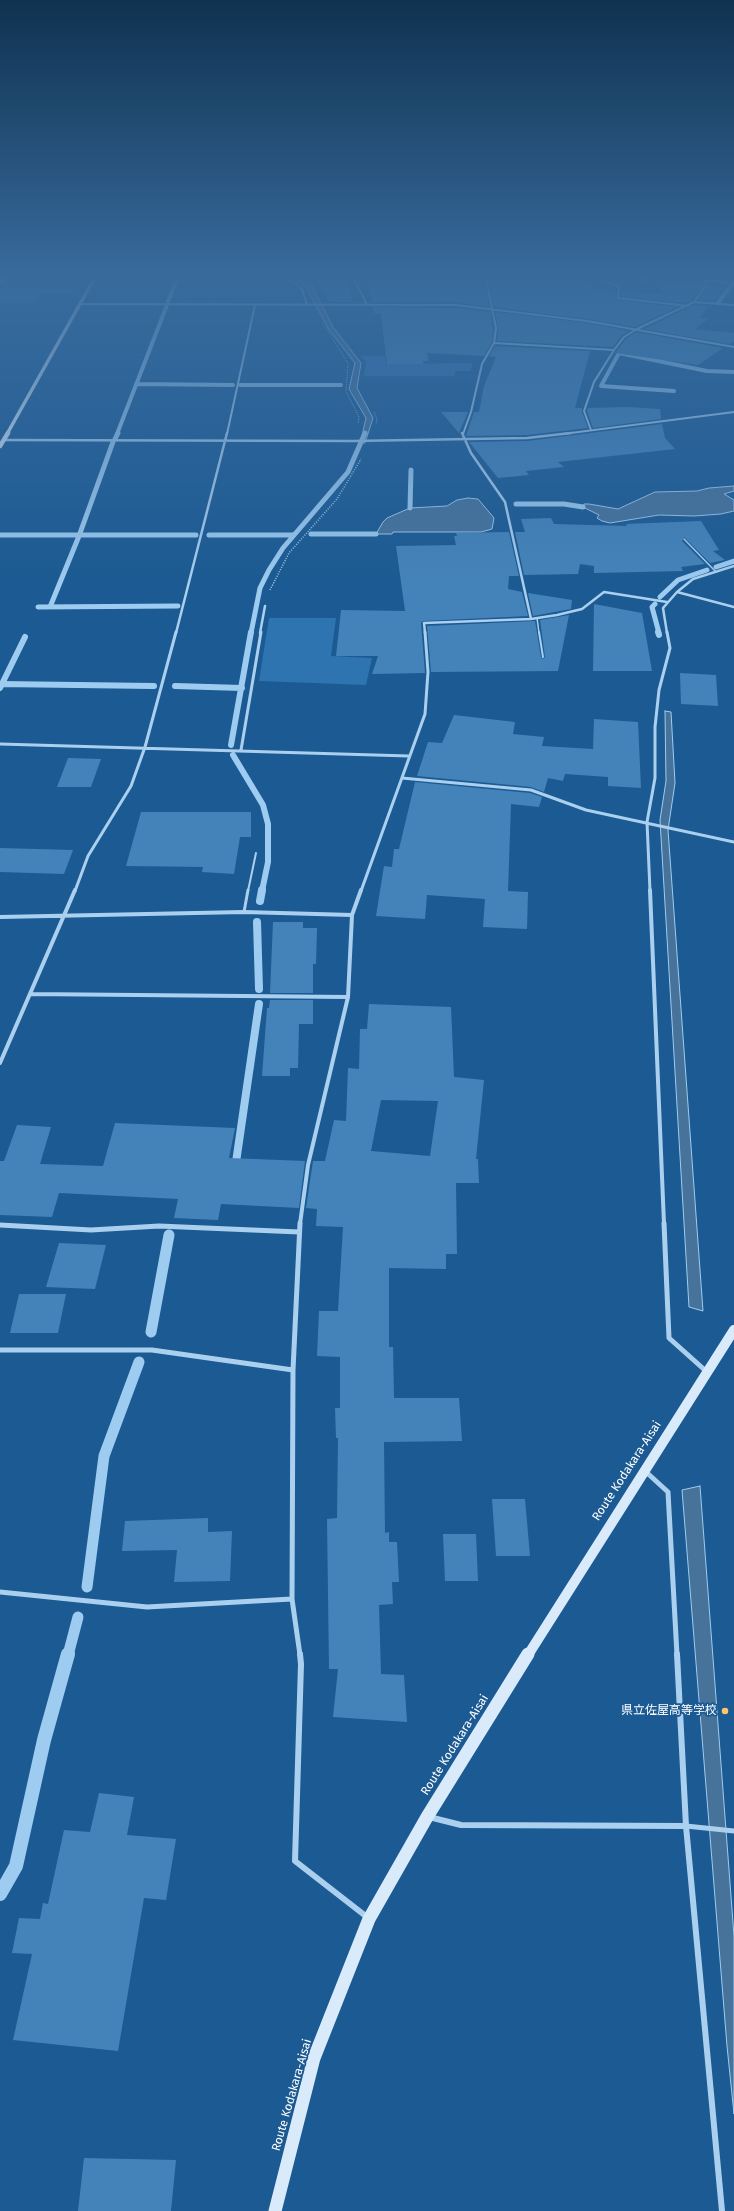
<!DOCTYPE html>
<html>
<head>
<meta charset="utf-8">
<style>
	body { margin:0 }
	canvas { display:block; background:#1b5a92 }
</style>
</head>
<body>
<canvas width="734" height="2211"></canvas>
<script>
const g = document.querySelector('canvas').getContext('2d');
g.lineJoin = 'round';
function fillPath(path, color) {
  g.fillStyle = color;
  g.fill(path, 'evenodd');
}
function toPath(rows) {
  const path = new Path2D();
  for (const r of rows) {
    path.moveTo(r[0], r[1]);
    for (let i = 2; i < r.length; i += 2) path.lineTo(r[i], r[i + 1]);
  }
  return path;
}
function strokePath(path, color, width, dash) {
  g.strokeStyle = color;
  g.lineWidth = width;
  g.lineCap = dash ? 'butt' : 'round';
  g.setLineDash(dash || []);
  g.stroke(path);
}
function drawText(font, color, halo, rows, align = 'center') {
  g.font = font + ' "Fira Sans","Noto Sans JP",sans-serif';
  g.lineWidth = 3.5;
  g.setLineDash([]);
  g.textBaseline = 'middle';
  g.strokeStyle = halo;
  g.fillStyle = color;
  for (const [text, x, y, turn = 0] of rows) {
    g.save();
    g.translate(x, y);
    g.rotate((+turn || 0) * Math.PI / 180);
    g.textAlign = isNaN(turn) ? turn : align;
    if (halo) g.strokeText(text, 0, 0);
    g.fillText(text, 0, 0);
    g.restore();
  }
}
const green = toPath([
	[6,283,77,283,71,294,40,294,34,303,0,303,0,288],
	[360,356,385,356,386,364,472,363,471,371,455,371,455,376,364,376,366,361],
	[269,618,336,618,331,656,372,658,366,685,259,681]
]);
const water = toPath([
	[295,279,302,279,312,286,333,327,361,363,357,388,373,418,365,443,362,443,361,440,366,418,349,389,355,363,329,330,306,287,295,279],
	[734,486,734,491,724,494,734,500,734,511,721,514,694,516,659,515,610,523,602,521,597,518,599,515,583,507,584,504,589,504,618,509,655,492,697,491,709,488,734,486],
	[468,498,478,499,489,512,494,518,492,529,481,532,393,532,392,534,376,534,383,522,387,518,410,508,447,506,457,500,468,498],
	[665,711,671,712,675,783,668,830,703,1311,689,1307,660,820,666,781,665,711],
	[700,1486,734,1936,734,2114,727,2046,682,1490,700,1486]
]);
const streamFar5 = toPath([
	[642,279,644,280],
	[0,282,4,279],
	[718,303,733,283],
	[167,304,177,279],
	[136,384,233,385],
	[240,385,341,385],
	[674,391,601,386,619,353,707,371,734,372],
	[117,434,167,305]
]);
const streamFar4 = toPath([
	[115,439,118,433],
	[516,504,564,504,583,507],
	[410,508,411,470],
	[311,534,376,534],
	[0,535,196,535],
	[209,535,293,535],
	[716,567,734,561],
	[660,597,678,580,707,570],
	[655,604,652,607,659,633],
	[38,607,178,606],
	[50,607,79,536,113,442],
	[251,633,260,588,269,570,283,548,348,472,365,433]
]);
const streamFar3 = toPath([
	[658,632,659,635],
	[0,684,154,686],
	[175,686,242,688],
	[0,688,25,637],
	[231,745,251,632],
	[233,755,263,805,268,824,268,862,262,891]
]);
const streamFar2 = toPath([
	[260,901,262,890],
	[257,922,259,989],
	[235,1169,259,1004]
]);
const streamFar1 = toPath([
	[151,1332,169,1235],
	[87,1587,104,1456,139,1362],
	[68,1655,78,1617]
]);
const stream = toPath([
	[0,1894,16,1866,44,1740,68,1654]
]);
const building = toPath([
	[314,279,347,279,353,302,330,302],
	[425,279,484,279,489,307,456,302,372,302,368,281,426,280],
	[488,279,583,279,600,291,616,292,617,300,677,307,635,327,587,319,494,307],
	[655,282,682,282,704,285,692,300,686,303,621,296,621,292,665,294],
	[709,285,725,287,713,301,699,300],
	[694,305,709,306,699,318,708,319,695,329,734,333,734,341,729,344,644,329],
	[373,307,456,308,490,312,493,328,492,342,484,356,427,353,429,361,423,361,423,364,387,364,381,314,375,314],
	[495,312,587,323,629,331,622,335,613,347,497,341,498,328],
	[636,332,723,348,698,365,615,353,626,339],
	[495,346,590,351,575,408,582,408,582,412,588,428,527,435,466,436,474,412,479,412,484,386,496,357,489,356],
	[628,407,660,409,661,419,593,428,587,411,588,408],
	[441,412,468,412,459,433],
	[662,424,665,438,675,449,558,462,564,467,526,471,529,475,498,478,469,442,527,441],
	[551,518,554,524,627,526,626,524,701,521,719,550,713,551,725,560,710,563,684,537,682,541,705,564,681,567,683,571,594,573,594,566,580,564,578,574,524,575,515,532,525,532,521,519],
	[509,532,519,576,509,576,508,589,522,592,528,616,423,621,421,623,425,673,372,674,378,656,336,656,341,610,405,611,396,546,456,545,454,536,457,536,456,533],
	[528,593,572,600,571,609,533,616],
	[594,604,642,613,652,671,593,671],
	[569,615,558,671,431,672,427,626,535,621,541,657,543,659,545,657,540,620],
	[680,673,716,675,718,706,681,704],
	[454,715,515,722,513,734,544,737,542,746,593,749,594,719,638,722,641,788,608,786,608,777,565,774,563,781,548,778,544,792,531,787,417,776,428,742,442,743],
	[68,758,101,759,91,787,57,787],
	[415,782,530,793,542,797,539,807,511,804,508,891,528,892,527,929,483,927,485,899,427,895,425,919,376,916,384,866,392,867,394,849,399,849],
	[141,812,251,812,251,837,240,837,234,874,202,872,203,867,126,866],
	[0,848,73,850,64,874,0,872],
	[273,922,303,922,303,928,317,928,316,964,313,964,313,993,270,993],
	[270,1000,313,1000,313,1024,299,1024,298,1068,290,1068,290,1076,262,1076,267,1008,269,1008],
	[369,1004,451,1007,454,1077,484,1080,476,1159,478,1159,479,1183,456,1183,457,1254,446,1254,446,1269,389,1268,389,1347,393,1347,394,1398,459,1398,462,1441,384,1442,385,1533,389,1532,389,1542,397,1542,399,1582,392,1582,393,1604,379,1605,381,1674,404,1675,407,1722,333,1717,338,1669,329,1669,327,1519,337,1518,338,1438,336,1438,335,1408,340,1408,340,1357,317,1356,319,1311,338,1311,343,1227,316,1226,317,1209,306,1208,313,1161,325,1161,334,1120,346,1121,348,1068,359,1069,360,1029,367,1029],
	[381,1100,438,1101,430,1156,371,1151],
	[115,1123,235,1128,229,1158,305,1161,299,1208,221,1204,218,1220,174,1218,178,1199,59,1193,52,1217,0,1215,0,1161,4,1161,17,1125,51,1127,40,1164,103,1166],
	[59,1243,106,1245,95,1289,46,1287],
	[19,1294,66,1294,58,1333,10,1333],
	[492,1499,525,1499,530,1556,496,1556],
	[208,1518,208,1532,232,1531,230,1581,174,1582,177,1550,122,1551,125,1521],
	[443,1534,476,1534,478,1581,445,1581],
	[99,1793,134,1797,127,1835,176,1839,166,1900,144,1898,118,2051,13,2040,32,1954,12,1953,19,1918,40,1919,43,1903,48,1904,64,1830,90,1832],
	[84,2158,176,2160,171,2211,78,2211]
]);
const pathFar1 = toPath([
	[322,322,348,363,346,391,359,417,358,423],
	[374,412,377,419,376,424]
]);
const path = toPath([
	[270,590,289,553,337,499,361,459]
]);
const laneFar3 = toPath([
	[684,539,716,572],
	[537,618,539,633]
]);
const laneFar2 = toPath([
	[539,632,543,657],
	[248,891,256,853]
]);
const laneFar1 = toPath([
	[244,912,248,890]
]);
const lane = toPath([
	[686,1826,734,1831]
]);
const streetFar5 = toPath([
	[289,279,302,289,307,305],
	[354,279,367,305],
	[599,279,619,286,618,298,688,306],
	[705,281,734,282],
	[694,302,734,305],
	[80,304,456,305,587,321,734,347],
	[494,343,614,350],
	[591,430,584,411,594,382,614,350,624,337,637,329,694,302,707,284,703,279],
	[227,434,255,305],
	[463,434,471,412,482,364,494,343,496,328,486,279],
	[563,434,734,412]
]);
const streetFar4 = toPath([
	[462,433,471,453,505,502,531,619],
	[3,440,353,441,527,438,571,433],
	[677,592,734,607],
	[176,633,227,433],
	[260,633,265,606],
	[425,633,424,623,531,619,557,615,582,609,604,592,667,602],
	[667,633,663,608,677,592,693,579,734,566]
]);
const streetFar3 = toPath([
	[0,744,409,756],
	[241,750,261,632],
	[402,778,531,790,586,810,734,842],
	[75,891,88,856,131,786,145,747,176,632],
	[361,891,425,714,428,672,425,632],
	[650,891,647,822,655,778,655,727,659,690,670,648,667,632]
]);
const streetFar2 = toPath([
	[650,890,664,1224],
	[0,917,244,912,352,915],
	[31,994,348,997],
	[0,1063,75,890],
	[300,1224,308,1165,348,997,352,915,361,890]
]);
const streetFar1 = toPath([
	[664,1223,669,1338,707,1372],
	[0,1225,91,1230,159,1226,299,1232],
	[0,1350,152,1350,293,1370],
	[645,1471,668,1492,677,1655],
	[0,1592,147,1607,292,1599],
	[300,1655,292,1599,293,1370,300,1223]
]);
const street = toPath([
	[300,1654,301,1664,295,1861,367,1917],
	[677,1654,686,1826,722,2211],
	[429,1817,461,1825,686,1826]
]);
const secondaryFar3 = toPath([
	[7,434,94,279]
]);
const secondaryFar2 = toPath([
	[0,446,8,433]
]);
const secondaryFar1 = toPath([
	[528,1655,734,1330]
]);
const secondary = toPath([
	[275,2211,314,2058,369,1919,427,1817,528,1654]
]);
const markers = [
	[725,1711,4,"#ffc669"]
];
const nearStreetnames = [
	["Route Kodakara-Aisai",627,1471,-57],
	["Route Kodakara-Aisai",455,1745,-58],
	["Route Kodakara-Aisai",292,2095,-74]
];
const nearPoinames = [
	["県立佐屋高等学校",717,1711]
];
fillPath(green, '#2e74b0');
fillPath(water, '#47739b');
strokePath(water, '#9eccf1', 1);
strokePath(streamFar5, '#9eccf1', 4);
strokePath(streamFar4, '#9eccf1', 5);
strokePath(streamFar3, '#9eccf1', 6);
strokePath(streamFar2, '#9eccf1', 8);
strokePath(streamFar1, '#9eccf1', 11);
strokePath(stream, '#9eccf1', 14);
fillPath(building, '#4483b9');
strokePath(pathFar1, '#abd0ef', 1, [1, 1.5]);
strokePath(path, '#abd0ef', 1.5, [1, 1.5]);
strokePath(laneFar3, '#abd0ef', 1.5);
strokePath(laneFar2, '#abd0ef', 2);
strokePath(laneFar1, '#abd0ef', 3);
strokePath(lane, '#abd0ef', 5);
strokePath(streetFar5, '#abd0ef', 2);
strokePath(streetFar4, '#abd0ef', 2.5);
strokePath(streetFar3, '#abd0ef', 3);
strokePath(streetFar2, '#abd0ef', 4);
strokePath(streetFar1, '#abd0ef', 5);
strokePath(street, '#abd0ef', 6);
strokePath(secondaryFar3, '#d9eafb', 3.5);
strokePath(secondaryFar2, '#d9eafb', 4.5);
strokePath(secondaryFar1, '#d9eafb', 10);
strokePath(secondary, '#d9eafb', 13);
const sky = g.createLinearGradient(0, 0, 0, 588);
sky.addColorStop(0, '#0f3250');
sky.addColorStop(0.47, '#396b9d');
sky.addColorStop(1, '#396b9d00');
g.fillStyle = sky;
g.fillRect(0, 0, 734, 588);
for (const [x, y, r, color] of markers) {
  const dot = new Path2D();
  dot.arc(x, y, r, 0, 2 * Math.PI);
  g.fillStyle = color;
  g.fill(dot);
  strokePath(dot, '#1b5a92', 1.5);
}
drawText('12px', '#fff', '#1b5a92', nearStreetnames);
drawText('12px', '#fff', '#1b5a92', nearPoinames, 'right');
</script>
</body>
</html>
